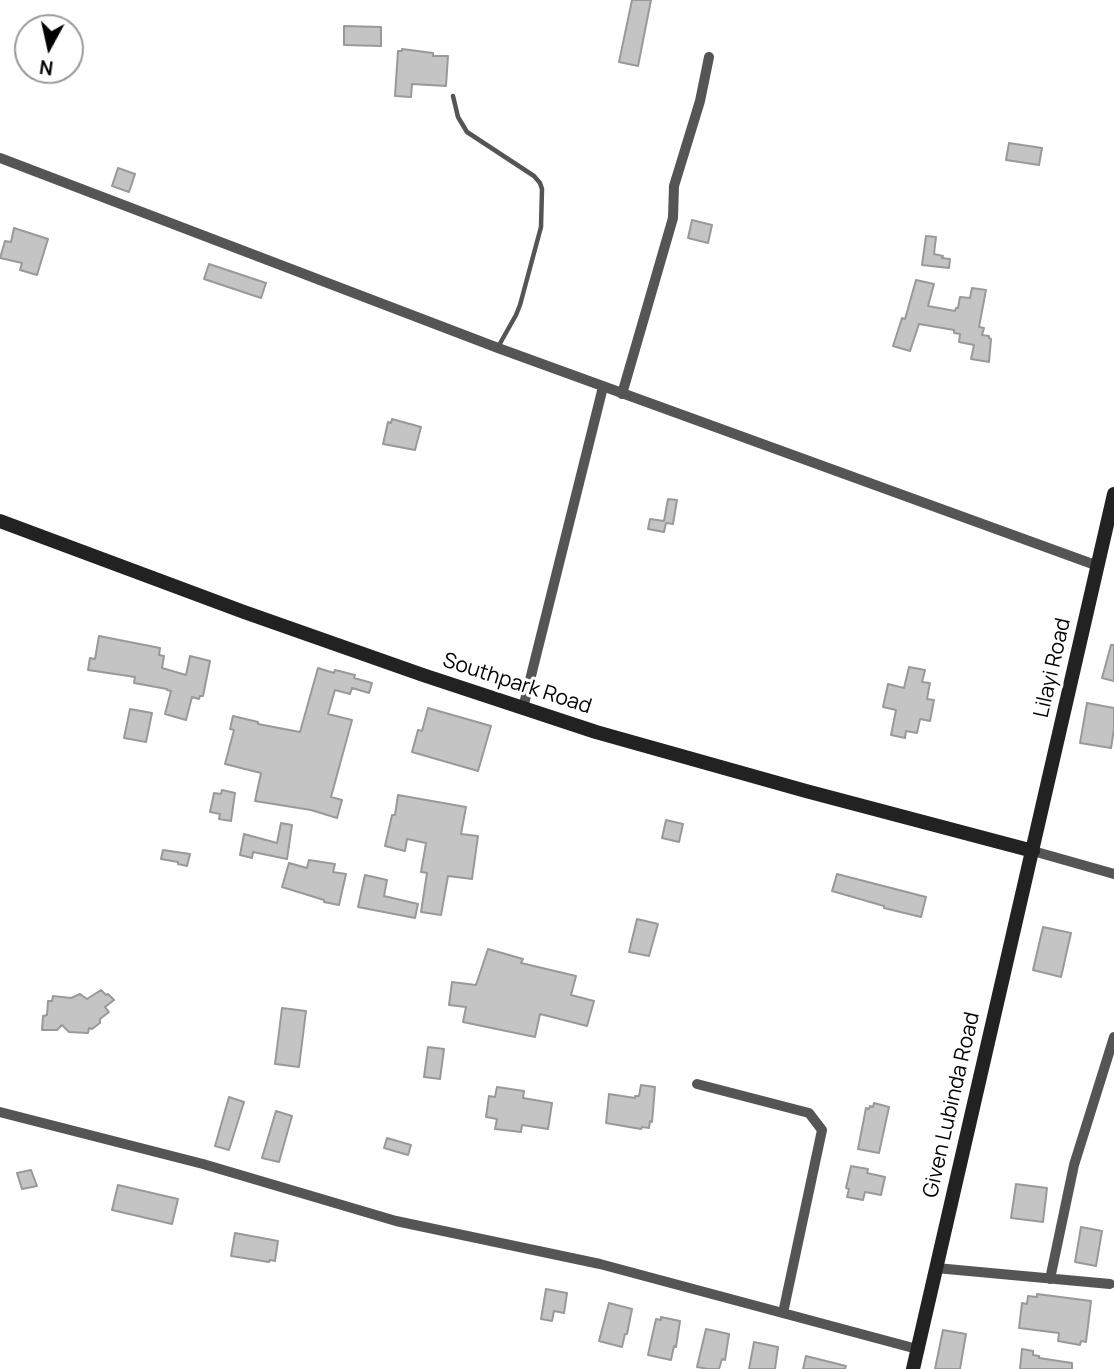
<!DOCTYPE html>
<html>
<head>
<meta charset="utf-8">
<style>
	body { margin:0 }
	#map { position:relative; width:1114px; height:1369px; overflow:hidden; background:#fff; font-family:Manrope,sans-serif }
	canvas { display:block }
	.north { position:absolute; left:14px; top:14px; width:70px; height:70px; box-sizing:border-box; background:#fff; border:2px solid #999; border-radius:50%; rotate:188deg; font-size:19px; font-weight:700; line-height:28px; text-align:center; color:#000 }
	.north::after { content:''; display:block; margin:auto; width:24px; height:32px; background:#000; clip-path:polygon(50% 0,100% 100%,50% 72%,0 100%) }
</style>
</head>
<body>
<div id="map">
<canvas width="1114" height="1369"></canvas>
<div class="north">N</div>
</div>
<script>
const g = document.querySelector('canvas').getContext('2d');
g.lineJoin = 'round';
function fillPath(path, color) {
  g.fillStyle = color;
  g.fill(path, 'evenodd');
}
function toPath(rows) {
  const path = new Path2D();
  for (const r of rows) {
    path.moveTo(r[0], r[1]);
    for (let i = 2; i < r.length; i += 2) path.lineTo(r[i], r[i + 1]);
  }
  return path;
}
function strokePath(path, color, width, dash) {
  g.strokeStyle = color;
  g.lineWidth = width;
  g.lineCap = dash ? 'butt' : 'round';
  g.setLineDash(dash || []);
  g.stroke(path);
}
function drawText(font, color, halo, rows, align = 'center') {
  g.font = font + ' Manrope,sans-serif';
  g.lineWidth = 6;
  g.setLineDash([]);
  g.textBaseline = 'middle';
  g.strokeStyle = halo;
  g.fillStyle = color;
  for (const [text, x, y, turn = 0] of rows) {
    g.save();
    g.translate(x, y);
    g.rotate((+turn || 0) * Math.PI / 180);
    g.textAlign = isNaN(turn) ? turn : align;
    if (halo) g.strokeText(text, 0, 0);
    g.fillText(text, 0, 0);
    g.restore();
  }
}
const building = toPath([
	[632,0,651,0,638,66,619,62,632,0],
	[344,26,381,27,381,46,344,45,344,26],
	[402,49,433,53,433,56,448,56,446,86,412,84,411,97,395,96,398,51,402,51,402,49],
	[1009,143,1042,148,1039,165,1006,160,1009,143],
	[118,168,135,174,129,192,112,186,118,168],
	[692,220,712,225,708,243,688,238,692,220],
	[14,228,48,239,37,275,20,270,22,263,0,258,5,241,11,242,14,228],
	[926,236,936,237,934,254,943,256,942,258,950,259,949,268,922,265,926,236],
	[209,264,266,283,261,298,204,279,209,264],
	[916,280,934,284,928,306,955,311,956,308,958,308,960,297,970,298,972,288,986,290,979,327,984,328,982,335,989,336,989,338,991,339,989,362,971,359,974,345,959,342,960,334,954,333,954,330,919,324,910,351,893,346,902,318,905,319,916,280],
	[392,419,421,427,415,450,383,444,388,422,391,423,392,419],
	[668,499,677,500,673,524,666,523,664,532,648,529,650,519,664,521,668,499],
	[99,636,160,648,159,655,164,656,162,668,186,675,190,656,210,661,203,696,200,696,199,699,192,697,186,720,165,714,171,691,167,690,167,689,134,683,135,677,88,670,90,658,95,659,99,636],
	[1111,645,1114,645,1114,681,1102,678,1111,645],
	[909,667,925,670,922,682,930,683,927,699,934,700,930,721,920,719,917,733,906,731,905,738,891,735,896,710,883,707,888,684,904,688,909,667],
	[318,668,334,673,335,670,355,675,354,678,372,683,369,693,352,688,350,694,335,690,328,714,352,720,331,797,342,800,337,818,311,810,255,801,261,773,225,764,234,730,230,729,233,716,258,722,258,724,300,732,318,668],
	[1087,703,1114,708,1114,729,1111,748,1080,743,1087,703],
	[428,708,491,726,478,771,412,752,418,730,422,731,428,708],
	[130,709,152,713,146,742,124,738,130,709],
	[222,790,235,793,231,821,219,819,220,814,210,812,214,793,221,794,222,790],
	[398,795,466,807,461,834,478,836,472,879,448,876,441,915,421,912,427,873,421,872,426,843,407,839,405,851,385,846,392,815,395,815,398,795],
	[666,820,683,824,679,842,662,838,666,820],
	[281,823,292,825,287,859,253,852,252,858,240,855,244,834,277,843,281,823],
	[163,850,190,854,187,866,178,864,178,862,161,859,163,850],
	[309,860,335,864,333,872,346,874,339,905,324,902,324,900,282,887,289,863,307,868,309,860],
	[837,874,926,897,921,917,884,908,884,906,832,891,837,874],
	[365,875,387,880,384,896,418,904,415,918,358,907,365,875],
	[637,919,658,924,649,956,629,952,637,919],
	[1043,927,1071,933,1061,977,1033,970,1043,927],
	[488,949,523,959,521,963,576,976,571,995,594,1001,587,1026,540,1014,535,1037,463,1022,466,1007,449,1005,452,982,476,985,488,949],
	[101,990,106,995,108,994,114,1000,105,1007,109,1012,100,1019,100,1023,92,1029,89,1028,88,1033,69,1032,62,1025,57,1030,42,1030,43,1016,47,1015,48,1001,52,1001,53,996,71,998,80,994,87,999,101,990],
	[282,1008,306,1011,299,1067,275,1064,282,1008],
	[428,1047,444,1049,440,1079,424,1077,428,1047],
	[641,1085,655,1087,652,1122,650,1121,649,1128,642,1127,641,1129,606,1123,609,1094,635,1098,635,1096,639,1096,641,1085],
	[497,1087,524,1091,523,1098,552,1103,548,1129,522,1125,521,1132,495,1129,497,1119,486,1117,489,1096,495,1097,497,1087],
	[229,1097,244,1102,229,1150,215,1146,229,1097],
	[874,1103,889,1107,879,1153,858,1149,866,1108,869,1109,870,1106,873,1107,874,1103],
	[276,1111,292,1116,279,1162,262,1158,276,1111],
	[387,1138,411,1145,408,1155,384,1148,387,1138],
	[851,1166,868,1169,867,1173,885,1177,881,1195,865,1192,863,1200,847,1197,849,1189,846,1188,851,1166],
	[31,1170,37,1186,22,1189,17,1173,31,1170],
	[1016,1184,1047,1188,1043,1222,1011,1218,1016,1184],
	[118,1185,178,1199,172,1224,112,1210,118,1185],
	[1081,1227,1102,1231,1096,1266,1075,1262,1081,1227],
	[235,1233,278,1241,275,1261,270,1260,269,1262,231,1256,235,1233],
	[546,1289,567,1293,564,1313,554,1311,552,1321,541,1319,546,1289],
	[1037,1294,1091,1301,1086,1342,1081,1341,1080,1345,1058,1341,1059,1333,1019,1328,1022,1303,1027,1304,1028,1296,1037,1297,1037,1294],
	[609,1303,632,1309,627,1334,625,1334,622,1347,599,1341,609,1303],
	[661,1317,680,1321,676,1347,674,1346,671,1360,648,1355,656,1319,661,1320,661,1317],
	[706,1329,729,1334,725,1360,722,1359,719,1369,708,1369,697,1367,706,1329],
	[943,1330,966,1334,960,1369,935,1369,943,1330],
	[754,1342,778,1347,775,1369,749,1369,754,1342],
	[1022,1349,1033,1351,1033,1355,1039,1356,1039,1358,1072,1363,1072,1369,1020,1369,1022,1349],
	[806,1356,846,1366,845,1369,803,1369,806,1356]
]);
const lane = toPath([
	[453,96,458,117,467,132,534,176,540,183,542,189,541,227,520,305,516,315,498,347]
]);
const street = toPath([
	[0,158,498,348,1098,566],
	[622,394,673,218,674,186,700,101,709,57],
	[523,708,603,387],
	[1033,851,1114,874],
	[697,1084,809,1113,822,1130,783,1313],
	[0,1112,203,1164,396,1221,600,1264,917,1349],
	[936,1268,1110,1284],
	[1050,1279,1074,1165,1114,1037]
]);
const secondary = toPath([
	[0,521,244,612,423,675,596,732,806,791,1033,851],
	[913,1369,1114,494]
]);
const streetNames = [
	["Lilayi Road",1053,668,-77],
	["Southpark Road",517,684,18],
	["Given Lubinda Road",952,1105,-77]
];
fillPath(building, '#c4c4c4');
strokePath(building, '#999', 2);
strokePath(lane, '#555', 4.5);
strokePath(street, '#555', 10);
strokePath(secondary, '#222', 14);
drawText('21px', '#000', '#fff', streetNames);
</script>
</body>
</html>
